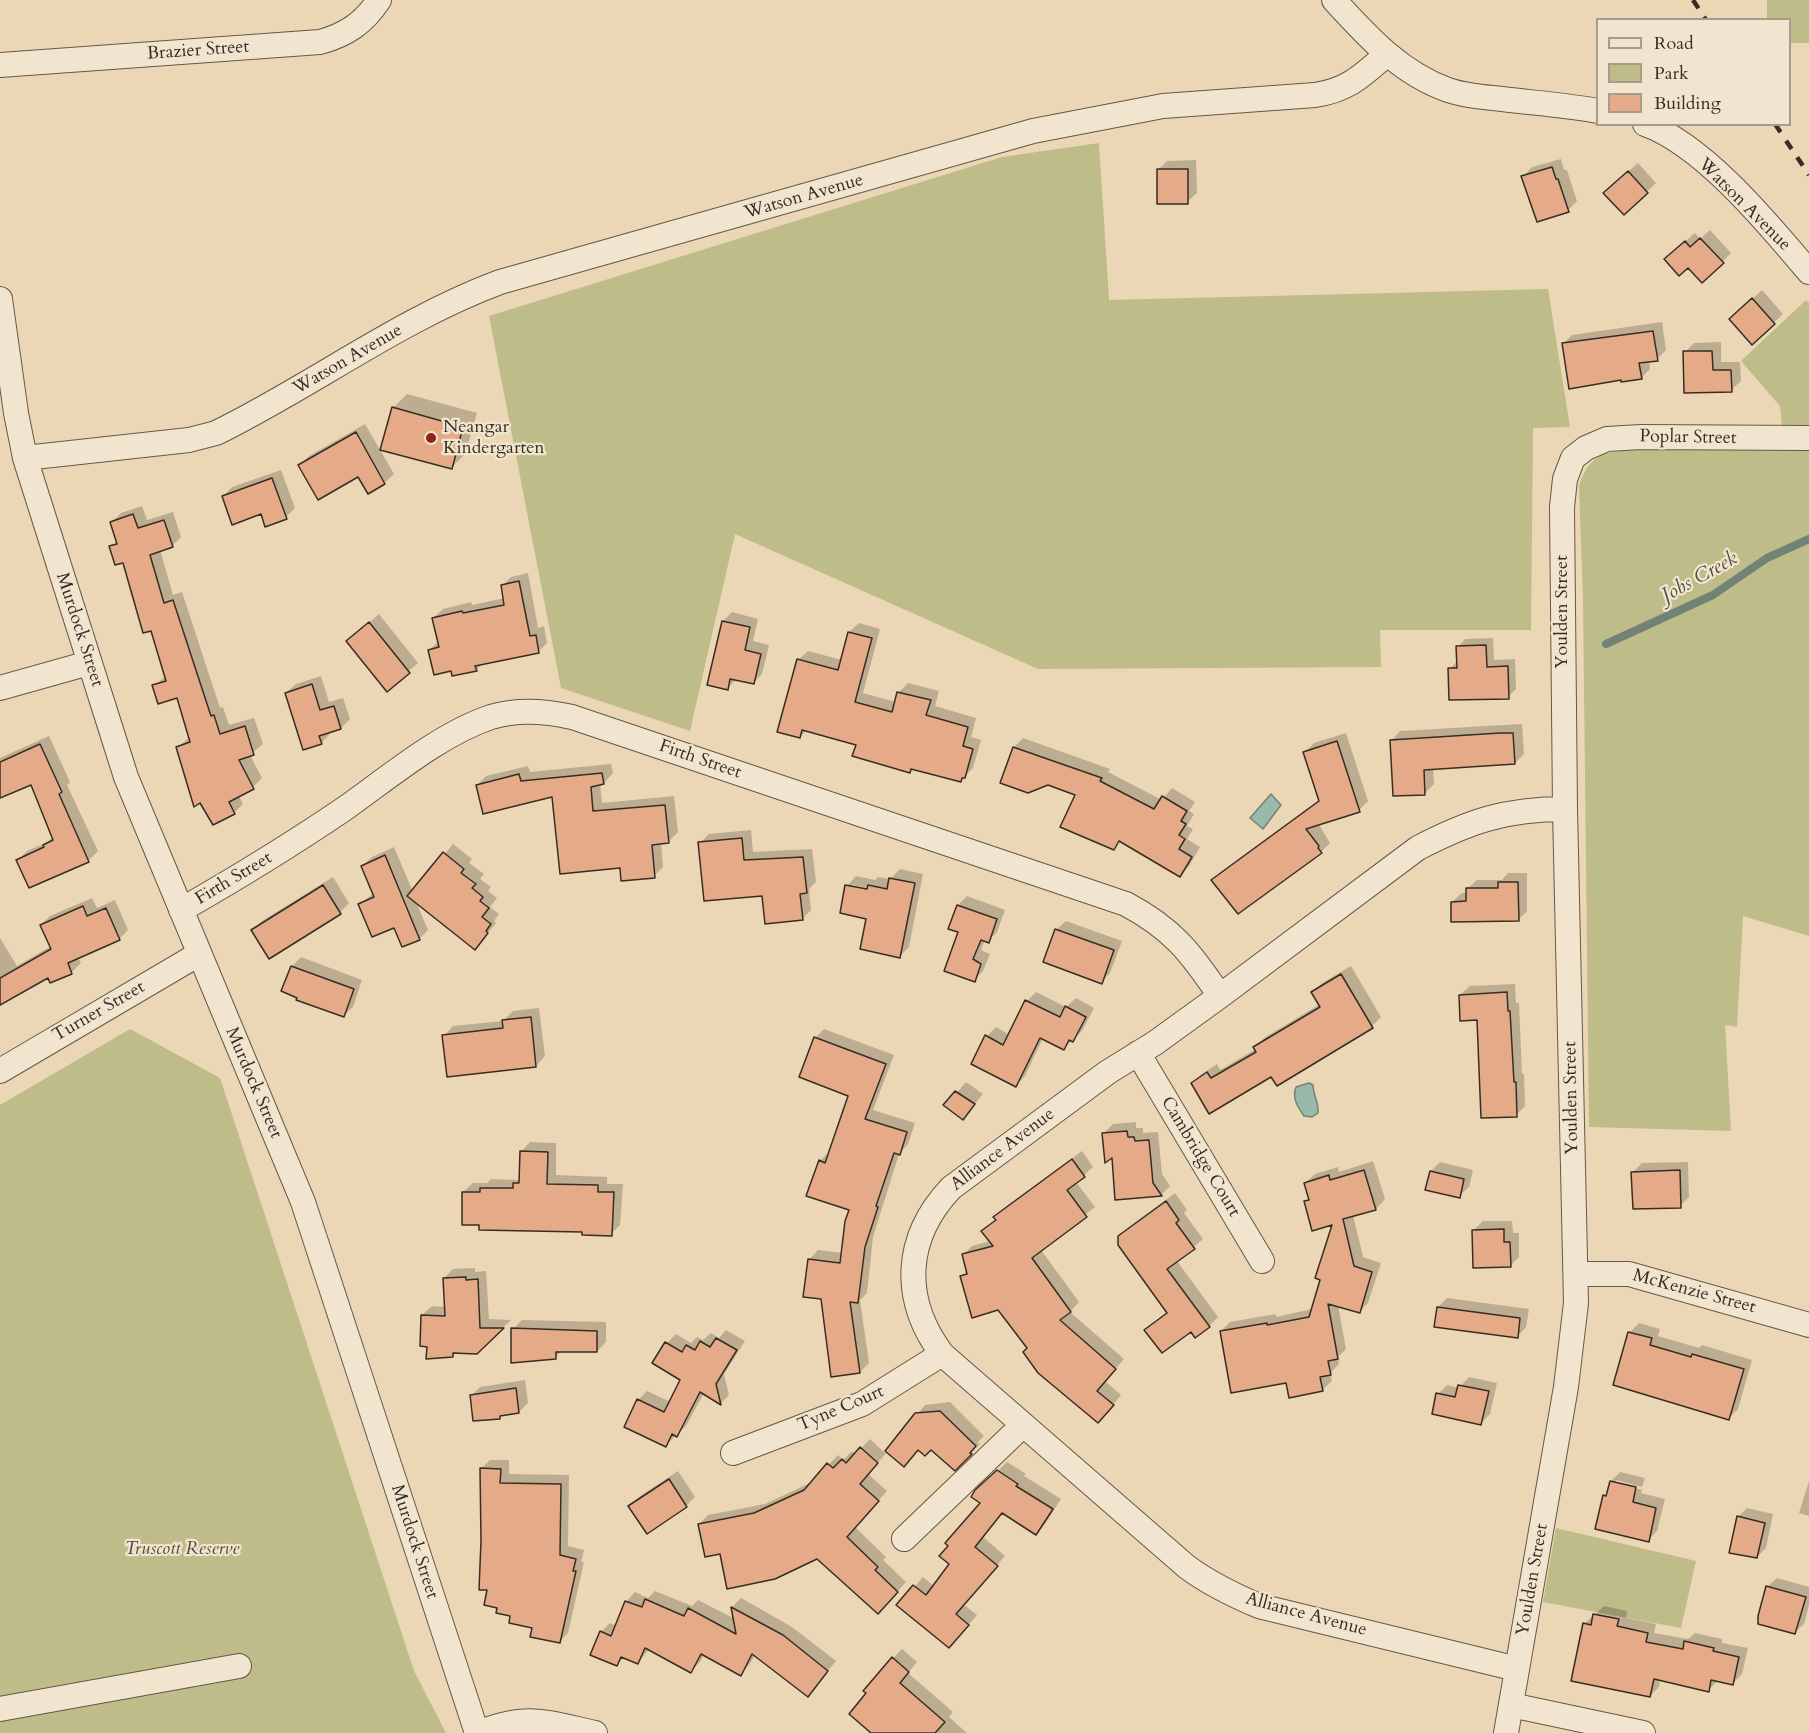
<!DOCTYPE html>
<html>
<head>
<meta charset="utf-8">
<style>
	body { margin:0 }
	#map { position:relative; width:1809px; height:1733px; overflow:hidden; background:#ebd7b5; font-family:Cardo,serif }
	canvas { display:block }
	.legend { position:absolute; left:1596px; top:18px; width:195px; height:108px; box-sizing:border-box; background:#f2e5cf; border:2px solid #a79b8a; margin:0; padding:8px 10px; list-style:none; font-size:18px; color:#372d23 }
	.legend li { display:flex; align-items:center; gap:12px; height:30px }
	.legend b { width:30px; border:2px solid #a79b8a }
</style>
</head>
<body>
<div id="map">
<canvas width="1809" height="1733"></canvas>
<ul class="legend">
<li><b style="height:8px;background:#f2e5cf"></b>Road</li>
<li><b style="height:16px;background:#bebc88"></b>Park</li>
<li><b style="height:16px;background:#e5ab89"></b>Building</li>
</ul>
</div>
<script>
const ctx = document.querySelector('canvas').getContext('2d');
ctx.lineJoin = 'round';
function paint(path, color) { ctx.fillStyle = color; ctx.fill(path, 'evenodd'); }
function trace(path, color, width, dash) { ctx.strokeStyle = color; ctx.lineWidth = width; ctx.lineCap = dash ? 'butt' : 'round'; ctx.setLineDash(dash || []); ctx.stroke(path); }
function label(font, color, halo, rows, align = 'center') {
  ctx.font = font + ' Cardo,serif'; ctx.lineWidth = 4.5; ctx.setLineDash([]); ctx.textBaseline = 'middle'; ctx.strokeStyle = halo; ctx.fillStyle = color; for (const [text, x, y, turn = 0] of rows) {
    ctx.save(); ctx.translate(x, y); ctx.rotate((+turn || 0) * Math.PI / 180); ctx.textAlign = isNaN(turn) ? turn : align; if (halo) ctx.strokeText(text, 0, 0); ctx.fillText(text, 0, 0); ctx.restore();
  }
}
const green = new Path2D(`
	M1767,0H1809V43H1790V20L1767,19Z
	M1099,143L1109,300L1548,289L1570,427L1533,428L1531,630H1380L1381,667L1038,669L735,534L690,731L561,688L489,316L1002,157Z
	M1806,300L1809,303V425H1782L1780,406L1741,361Z
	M1632,448L1809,449V936L1743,916L1737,1027L1725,1025L1731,1131L1589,1127L1583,599L1579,486C1589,455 1602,454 1632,448Z
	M130,1029L220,1078L414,1671L446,1733H0V1105Z
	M1556,1528L1696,1561L1681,1628L1543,1602Z`);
const water = new Path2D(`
	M1271,794L1281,805L1263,829L1250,818Z
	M1309,1083L1313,1085C1313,1095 1319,1102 1318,1113L1312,1117L1304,1116C1297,1106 1292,1098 1296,1087Z`);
const shadow = new Path2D(`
	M1561,159L1564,170H1567L1577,201L1568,210L1523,177L1532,167Z
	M1196,160L1197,193L1187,202L1158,170L1167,161Z
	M1638,163L1656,183L1624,213L1614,184Z
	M1710,230L1731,253L1722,262L1675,250L1695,233L1700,239Z
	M1762,290L1783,314L1752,343L1740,310Z
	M1662,322L1666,350L1657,359L1649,360L1650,369L1641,378L1563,344L1572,335Z
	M1721,342V362H1740L1741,381L1731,390L1685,352L1694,343Z
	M407,394L477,413L465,454L451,468L393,408Z
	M365,424L394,474L384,483L368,492L358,475L300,465L309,456Z
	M281,470L295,508L286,517L223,497L232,487Z
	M142,506L147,520L173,512L181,537L172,546L160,550L173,595L182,592L220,708L223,707L229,725L254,718L263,744L250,755L262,778L253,787L239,796L243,804L234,813L178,747L190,737L178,696L154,686L166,676L152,629L124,561L111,547L118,540L112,522L121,513Z
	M528,573L538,628L544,626L547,643L538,652L483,663L476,670L452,669L429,650L439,641L433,618L443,609L471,602L472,605L505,598L502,586L511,577Z
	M732,612L758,619L753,641L769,645L762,674L753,683L737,679L727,688L723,621Z
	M379,614L418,663L387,689L348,641Z
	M859,623L880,629L863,693L896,702L899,692L908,683L939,691L935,706L976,718L971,737L981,740L973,768L961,780L913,768L910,771L857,743L807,730L800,737L798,660L808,651L842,660L849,632Z
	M1493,638L1494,660L1515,659L1516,689L1508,697L1450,669L1458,660V647L1465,639Z
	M321,676L329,702L343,698L350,719L341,728L330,731V734L321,743L286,693L296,684Z
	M1522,724L1524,754L1515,763L1433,768L1434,784L1425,793L1391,741L1400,731Z
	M1346,733L1368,801L1359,810L1318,823L1330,843L1321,852L1213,880L1222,871L1320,799L1305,752L1314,743Z
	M49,736L70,782L67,785L98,851L89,860L30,886L18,860L27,851L48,842L53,836L32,783L0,797V758Z
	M1023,738L1110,769L1108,772L1162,800L1172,788L1195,802L1189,811L1194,814L1187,826L1193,829L1187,839L1200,847L1189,866L1180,875L1121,840L1114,848L1077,794L1014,747Z
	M611,764L613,773L604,783H600L602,803L674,796L678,832L668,842H661L663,867L654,876L621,866L553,795L477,785L486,776L528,766L530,772Z
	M751,830L753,852L812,849L816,882L809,889L811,910L802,919L764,894L700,843L709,834Z
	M453,844L472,859L469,863L484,874L480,879L491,887L488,891L497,898L490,907L499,914L494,921L496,923L475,948L416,902L428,930L419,939L360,904L374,893L362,866L372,857L394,847L413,892Z
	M900,869L923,874L909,947L900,956L868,917L847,886L856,876L875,880L878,877L890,879ZM852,885L875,889L874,892L852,888Z
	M1508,873H1527V911L1518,920L1452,902L1462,893H1467V889L1477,880H1502Z
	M333,877L349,903L340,912L269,957L253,930L262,921Z
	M967,896L1005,910L997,932L988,941L985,940L981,950L990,954L983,971L974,980L960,931L958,905Z
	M92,898L97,908L115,900L128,930L119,939L78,957L81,963L72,972L51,981L48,976L0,1004V938L17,966L51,946L41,925L50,916Z
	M1066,921L1122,941L1110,973L1101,982L1056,930Z
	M301,957L362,980L353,1007L343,1016L292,966Z
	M1351,966L1381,1017L1372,1026L1277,1084L1272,1075L1193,1083L1202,1074L1217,1064L1220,1070L1256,1049L1255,1047L1264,1038L1320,1004L1313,992L1322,983Z
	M1515,984L1516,1003H1519L1522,1074H1524L1525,1106L1516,1115L1479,1018L1460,995L1470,986Z
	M1036,992L1066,1007L1076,998L1094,1008L1082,1031L1064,1048L1043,1038L1025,1076L1016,1085L987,1036L996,1027L1010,1035L1027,1001Z
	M539,1008L545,1056L536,1066L444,1036L453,1026L503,1021L513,1011Z
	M824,1029L894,1055L873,1110L915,1123L908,1144L899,1154L873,1237L867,1293L860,1300L869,1363L860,1372L822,1298L809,1260L818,1250L843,1253L851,1209L820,1161L829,1152L850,1095L815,1038Z
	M966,1082L983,1094L963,1118L946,1105Z
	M1136,1122V1128H1143V1133L1158,1132L1162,1174L1170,1186L1161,1195L1116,1198L1113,1155L1104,1133L1113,1124Z
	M530,1142L556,1143V1175L607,1177V1184H623L620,1225L611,1234L481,1224L463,1192L473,1183H487L491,1179L518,1180L520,1178L521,1152Z
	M1082,1151L1093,1167L1076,1182L1095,1207L1041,1250L1079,1302L1070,1312L1124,1359L1105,1381L1121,1395L1107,1412L1028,1348L999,1309L962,1276L968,1271L963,1255L972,1246L990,1241L983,1231L997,1219L995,1217L1004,1208Z
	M1373,1161L1385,1199L1376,1209L1353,1215L1363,1257L1381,1263L1368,1303L1359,1312L1338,1305L1346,1349L1338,1357L1339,1364L1330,1373L1332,1381L1322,1390L1287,1381L1221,1331L1230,1322L1276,1314V1317L1312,1309L1322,1279L1334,1222L1306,1202L1310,1197L1305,1183L1315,1174L1338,1167L1339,1172Z
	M1440,1162L1473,1170L1469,1187L1459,1196L1431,1171Z
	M1688,1162L1689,1197L1680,1206L1633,1172L1642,1163Z
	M1175,1193L1187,1210L1184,1213L1203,1239L1177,1261L1218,1317L1209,1326L1191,1330H1146L1168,1311L1119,1236L1129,1227Z
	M1483,1221H1512L1513,1233H1519V1257L1510,1266L1474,1230Z
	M475,1268V1272L486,1271L489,1319L511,1320L477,1352L457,1351L453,1356L429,1345L422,1315L432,1306L446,1307L444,1278L453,1269Z
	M1447,1298L1529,1309L1526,1327L1517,1337L1438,1307Z
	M522,1320L606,1322V1342L597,1351H562L555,1357L513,1329Z
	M1639,1323L1660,1329L1658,1336L1699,1348L1702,1345L1752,1360L1738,1409L1729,1418L1615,1384L1630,1332Z
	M726,1330L745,1341L724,1374L729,1395L721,1403L704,1393L686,1426L666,1445L638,1400L647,1391L671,1402L682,1379L655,1362L667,1343L676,1334L691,1343L697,1337L703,1340L711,1333L719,1338Z
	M1469,1377L1497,1383L1490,1414L1481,1423L1438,1394L1447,1385L1459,1388Z
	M525,1380L528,1403L519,1412L503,1414L500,1417L471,1396L480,1387Z
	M950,1402L984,1436L977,1443L980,1444L955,1468L932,1448L888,1451L868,1474L887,1491L855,1527L886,1557L883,1560L906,1582L887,1603L817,1557L721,1552L699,1524L708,1515L765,1504L812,1482L838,1455L843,1460L852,1451L855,1455L870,1439L885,1453L925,1405Z
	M490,1460H509V1474L569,1475L568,1546L584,1550L581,1562H584L568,1633L559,1642L499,1607L489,1589L483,1541L481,1469Z
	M1007,1462L1026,1474L1024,1476L1061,1499L1045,1524L1036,1533L1003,1512L983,1537L1005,1556L963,1604L977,1615L958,1637L899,1605L923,1577L934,1586L951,1564L982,1502L977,1491Z
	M678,1471L695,1497L686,1506H630L639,1497Z
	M1620,1472L1645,1478L1642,1487L1616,1480V1483L1642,1490L1641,1493L1665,1499L1657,1531L1648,1540L1605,1496L1609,1492L1611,1481Z
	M1809,1481V1516L1799,1513Z
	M1747,1508L1773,1514L1766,1548L1757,1557L1738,1517Z
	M1777,1578L1809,1587V1605L1804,1624L1794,1633L1767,1587Z
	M655,1591L692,1606L698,1600L735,1619L732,1607L741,1598L792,1627L836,1661L808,1695L755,1655L749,1665L740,1674L704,1654L700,1662L691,1671L649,1649L638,1663L624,1657L617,1664L601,1632L610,1623L617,1626L626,1602L635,1592L648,1598Z
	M1604,1606L1627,1611L1626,1618L1656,1624L1654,1633L1688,1639L1695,1633L1722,1639V1643L1748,1648L1742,1674L1733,1683L1718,1681L1708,1690L1660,1679L1659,1687L1650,1696L1584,1624Z
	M902,1649L917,1662L908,1673L953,1712L949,1717L967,1733H873L893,1658Z`);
const stream = new Path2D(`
	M1606,644L1713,595L1767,558L1809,539`);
const building = new Path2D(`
	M1552,167L1556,179H1558L1569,212L1537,222L1521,176Z
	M1157,169H1188V204H1157Z
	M1628,171L1648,193L1624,215L1603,193Z
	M1700,238L1724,263L1702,283L1688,268L1679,276L1664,259L1685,241L1690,247Z
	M1752,298L1775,324L1752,345L1729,319Z
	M1653,331L1658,361L1639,363L1642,379L1621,382V380L1569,389L1562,343Z
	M1683,351H1712L1713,370H1731L1732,392L1684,393Z
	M392,407L463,427L452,469L380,450Z
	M356,432L385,484L368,494L358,477L318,500L298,465Z
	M272,478L287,519L265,527L261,514L232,525L222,496Z
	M133,514L138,528L164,520L173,547L150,555L164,603L173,600L211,716L214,715L220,734L245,726L254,755L239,760L254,789L229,802L235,814L213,825L200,803L194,807L176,747L190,742L177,698L158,704L152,685L166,681L151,631L143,633L123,563L115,565L109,546L117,544L110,522Z
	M519,581L530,636L536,635L539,653L475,666L477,671L452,676L451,671L434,675L428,650L439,647L432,618L462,611L463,613L504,605L501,585Z
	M722,621L750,627L745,650L761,654L754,684L730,679L728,690L707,685Z
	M369,622L410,673L387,692L346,641Z
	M848,632L872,638L855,702L892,712L897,692L931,700L926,715L968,727L963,746L973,749L965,778H962L961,782L911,769L910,773L852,756L856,745L802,730L800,738L777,732L797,659L838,670Z
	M1486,645L1487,667L1508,666L1509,699L1449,700L1448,668H1457L1456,646Z
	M312,684L320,710L334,706L341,729L319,736L322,744L303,750L285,693Z
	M1500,733H1513L1515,764L1424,770L1425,795L1393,796L1390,740Z
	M1337,741L1360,812L1306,829L1319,846L1318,848L1322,853L1238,914L1211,880L1319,801L1303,752Z
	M40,744L62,792L59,794L89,862L29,888L16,860L44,847L43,845L53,840L31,785L0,798V762Z
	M1013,747L1102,778L1100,781L1154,809L1162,796L1187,811L1181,821L1186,824L1179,835L1185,839L1179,849L1192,857L1180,877L1119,841L1114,850L1060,827L1075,795L1048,785L1028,793L1000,783Z
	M602,773L604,784L591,787L593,811L665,805L669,843L652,845L655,878L621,881L620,868L560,874L552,797L483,814L476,785L519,774L521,781Z
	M742,838L744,860L803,857L807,893L800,894L803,920L765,924L762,896L704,901L698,842Z
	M443,852L464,869L461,873L476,884L472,888L483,897L480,901L489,908L482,917L491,924L486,931L488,933L475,950L407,896Z
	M385,855L420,940L402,947L394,928L372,937L358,904L374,897L361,866Z
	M889,878L915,883L900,958L860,949L866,919L840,913L845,885L867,889L868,885L887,889Z
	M1498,882H1518L1519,921L1451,922V902L1466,901V888H1498Z
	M323,885L341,914L269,959L251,930Z
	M957,905L997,919L989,943L981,940L973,959L981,964L975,982L944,971L958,932L948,929Z
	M83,906L87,916L106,908L120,940L68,963L72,974L50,983L48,978L0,1005V978L51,949L40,925Z
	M1055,929L1114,950L1102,984L1043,962Z
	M291,966L354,989L344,1017L296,1000L297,998L281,991Z
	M1341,974L1373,1028L1277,1086L1271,1077L1209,1114L1191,1083L1207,1072L1211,1078L1256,1052L1253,1047L1320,1007L1311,992Z
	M1507,992L1508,1011H1510L1514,1082H1516L1517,1117L1481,1118L1477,1020L1460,1021L1459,995Z
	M1025,1000L1060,1017L1065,1006L1086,1017L1073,1042L1069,1040L1064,1050L1040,1038L1016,1087L971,1064L985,1035L1003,1045Z
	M531,1017L536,1067L447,1077L442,1035L503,1028L502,1020Z
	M814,1037L886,1064L865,1119L907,1132L900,1155L894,1153L876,1206L878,1207L865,1247L858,1303L850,1302L860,1373L831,1377L821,1299L803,1297L808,1259L840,1263L845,1221L849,1210L806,1196L819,1160L825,1163L848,1096L799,1077Z
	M955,1091L975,1104L963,1120L943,1105Z
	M1127,1131L1128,1137H1134L1135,1141L1149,1140L1153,1183L1162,1196L1115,1200L1112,1158L1105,1163L1102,1133Z
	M520,1151L548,1152L547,1184L598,1185V1192H614L612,1236L582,1235V1232L479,1230V1225H462V1192H480V1188H513V1183H519Z
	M1072,1159L1085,1177L1067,1190L1087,1217L1032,1258L1071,1312L1060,1320L1116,1369L1097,1391L1114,1405L1098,1423L1038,1373L1023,1352L1027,1348L998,1310L972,1318L960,1276L967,1274L962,1254L993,1246L981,1231L996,1220L993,1217Z
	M1364,1170L1376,1210L1343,1219L1354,1266L1372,1272L1360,1313L1328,1304L1338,1359L1328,1361L1331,1375L1320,1377L1323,1391L1289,1398L1286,1383L1231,1393L1220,1331L1267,1323V1325L1309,1317L1320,1280L1315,1278L1332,1225L1312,1231L1304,1201L1309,1200L1304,1183L1329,1175L1330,1180Z
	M1680,1170L1681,1208L1633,1209L1631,1172Z
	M1430,1171L1464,1179L1460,1198L1425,1190Z
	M1166,1201L1179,1220L1176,1223L1195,1249L1167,1269L1210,1327L1195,1338L1191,1332L1162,1353L1144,1330L1167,1313L1118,1245V1236Z
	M1504,1229V1242H1510L1511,1267L1473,1268L1472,1230Z
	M466,1277V1280L478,1279L480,1328H504L477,1354L453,1353V1357L426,1359L427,1347L420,1346L421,1315L445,1316L443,1278Z
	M1437,1307L1520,1318L1518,1338L1434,1327Z
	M511,1328L597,1331V1352H556V1359L511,1363Z
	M1628,1332L1652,1338L1650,1345L1691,1357L1692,1354L1744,1369L1729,1420L1613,1385Z
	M716,1338L737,1350L716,1384L721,1405L700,1392L677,1437L672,1434L666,1447L624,1427L637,1399L664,1412L680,1380L652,1363L665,1342L682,1352L686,1345L695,1350L700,1341L710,1347Z
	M1458,1385L1489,1391L1481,1425L1432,1414L1436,1393L1455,1397Z
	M516,1388L519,1413L500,1416V1419L473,1421L470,1395Z
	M940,1411L976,1446L970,1453L972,1454L955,1471L931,1450L925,1456L918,1450L904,1467L885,1451L915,1413Z
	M860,1447L878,1463L860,1484L879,1501L847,1537L878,1567L875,1570L898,1592L878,1614L817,1559L775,1579L727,1589L720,1554L705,1557L698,1524L754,1513L804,1490L827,1463L833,1468L842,1459L846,1463Z
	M480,1468L501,1469L500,1483L561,1484L560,1555L576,1559L573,1571H576L560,1643L530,1637L532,1628L509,1623L510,1616L496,1613L497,1608L484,1605L487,1590H479L481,1541Z
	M997,1470L1018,1484L1016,1486L1053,1509L1036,1535L1002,1513L975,1547L998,1566L956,1614L969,1625L949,1648L896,1605L913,1585L926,1595L949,1564L939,1556L948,1546L945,1543L980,1503L971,1497L975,1490Z
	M669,1479L687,1507L647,1534L628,1506Z
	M1610,1481L1636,1487L1633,1502L1656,1508L1649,1542L1595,1529L1603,1495L1606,1496Z
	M1737,1516L1765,1523L1757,1558L1729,1553Z
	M1766,1586L1806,1597L1795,1634L1758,1624V1616Z
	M645,1599L684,1616L688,1608L736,1634L731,1607L783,1635L828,1671L808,1697L752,1654L741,1676L701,1654L691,1673L645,1648L638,1664L621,1657L617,1666L590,1655L600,1631L611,1636L625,1601L642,1607Z
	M1593,1614L1619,1619L1617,1626L1648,1633L1646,1642L1683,1649L1684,1641L1714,1648L1713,1651L1739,1657L1733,1685L1711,1680L1709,1692L1654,1679L1650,1697L1571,1681L1583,1623L1591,1625Z
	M892,1657L909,1672L900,1683L945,1722L935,1733H871L849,1714L866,1693L863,1691Z`);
const minor = new Path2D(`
	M1334,0C1367,36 1400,73 1448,90C1465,96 1484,97 1502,99C1534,103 1566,105 1598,111
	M0,65L320,42C346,35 364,23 379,0
	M1645,124C1704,145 1769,225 1809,272
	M0,299L16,413L25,458L126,777L303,1202L477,1733
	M25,458L189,440L216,433C312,386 400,319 500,282L1033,131L1163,106L1315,95C1348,90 1362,76 1387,54
	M0,688L89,663
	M181,910C237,878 291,845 344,809C388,778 440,734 491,717C517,709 546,711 572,717L1126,904C1173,929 1191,953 1220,996
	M1138,1053L1262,1261
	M0,1071L199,954
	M1576,1274H1629L1809,1325
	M733,1453L862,1404L942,1354
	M904,1539L1023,1425
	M1517,1669L1259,1606C1233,1595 1210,1584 1187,1567L942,1354C901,1299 904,1238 951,1188L1108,1072L1155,1043L1220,996L1418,848C1470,821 1506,809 1565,809
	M1511,1705L1643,1733
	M0,1709L239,1666
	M478,1733C527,1713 546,1722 595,1733
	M1506,1733L1566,1387L1576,1303L1565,809L1562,507L1565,479L1573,458L1586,448L1607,439L1641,437L1809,438`);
const rail = new Path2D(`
	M1693,0L1706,20
	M1775,124L1809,175`);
const markers = [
	[431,438,6,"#8f2418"]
];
const streetNames = [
	["Brazier Street",198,51,-4],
	["Watson Avenue",804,197,-16],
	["Watson Avenue",1744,205,45],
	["Watson Avenue",348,360,-30],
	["Poplar Street",1688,438,1],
	["Youlden Street",1563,612,-90],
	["Murdock Street",79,630,72],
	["Firth Street",700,760,19],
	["Firth Street",234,879,-31],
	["Turner Street",99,1012,-30],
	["Murdock Street",253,1083,67],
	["Youlden Street",1572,1098,-91],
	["Alliance Avenue",1003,1150,-37],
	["Cambridge Court",1200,1157,59],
	["McKenzie Street",1694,1292,15],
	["Tyne Court",841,1409,-23],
	["Murdock Street",414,1542,72],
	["Youlden Street",1533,1580,-80],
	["Alliance Avenue",1306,1615,15]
];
const poiNames = [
	["Neangar",443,428],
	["Kindergarten",443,449]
];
const parkNames = [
	["Truscott Reserve",182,1550]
];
const waterNames = [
	["Jobs Creek",1700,578,-29]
];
paint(green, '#bebc88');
paint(water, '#99baaa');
trace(water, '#728274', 1.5);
paint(shadow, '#0003');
trace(stream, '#728274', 8);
paint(building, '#e5ab89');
trace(building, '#372d23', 1.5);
trace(minor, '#645848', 26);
trace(minor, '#f2e5cf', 24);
trace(rail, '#372d23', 4.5, [10, 10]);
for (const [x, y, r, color] of markers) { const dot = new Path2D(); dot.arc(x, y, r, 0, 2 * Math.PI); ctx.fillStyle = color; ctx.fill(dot); trace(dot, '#f2e5cf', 2); }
label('18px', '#372d23', '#f2e5cf', streetNames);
label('18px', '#372d23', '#f2e5cf', poiNames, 'left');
label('italic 18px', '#524a37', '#f2e5cf', parkNames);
label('italic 20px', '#505045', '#f2e5cf', waterNames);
</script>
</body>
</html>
